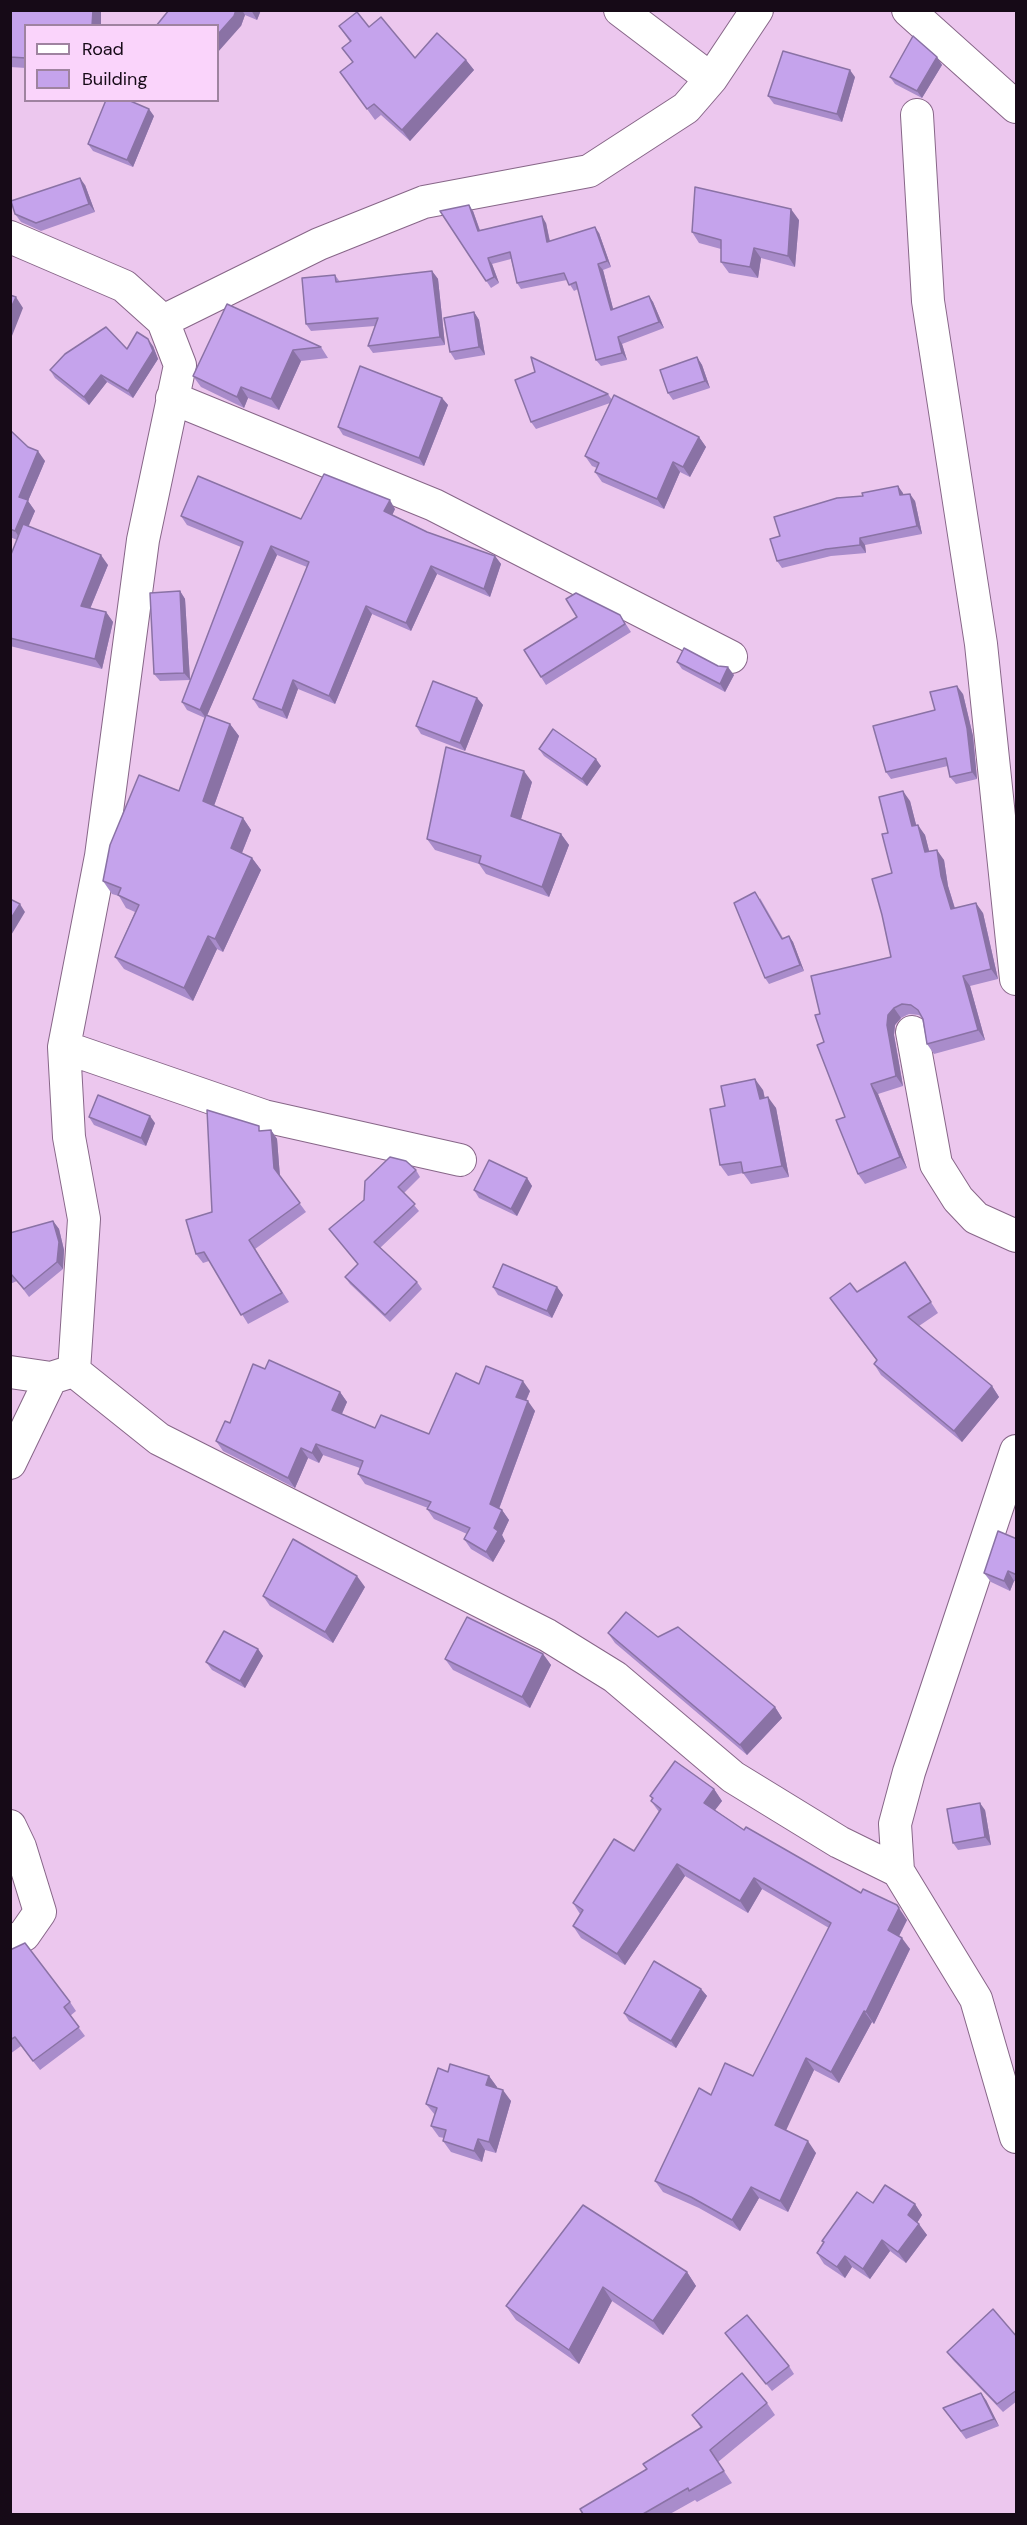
<!DOCTYPE html>
<html>
<head>
<meta charset="utf-8">
<style>
	body { margin:0 }
	#map { position:relative; width:1027px; height:2525px; overflow:hidden; background:#ecc7ee; font-family:"DM Sans",sans-serif }
	canvas { display:block }
	.frame { position:absolute; inset:0; border:12px solid #160a17; pointer-events:none }
	.legend { position:absolute; left:24px; top:24px; width:195px; height:78px; box-sizing:border-box; background:#fad4fb; border:2px solid #9f83a0; margin:0; padding:8px 10px; list-style:none; font-size:18px; color:#160a17 }
	.legend li { display:flex; align-items:center; gap:12px; height:30px }
	.legend b { width:30px; border:2px solid #9f83a0 }
</style>
</head>
<body>
<div id="map">
<canvas width="1027" height="2525"></canvas>
<div class="frame"></div>
<ul class="legend">
<li><b style="height:8px;background:#fff"></b>Road</li>
<li><b style="height:16px;background:#c5a3ec"></b>Building</li>
</ul>
</div>
<script>
const ctx = document.querySelector('canvas').getContext('2d');
ctx.lineJoin = 'round';
function trace(path, color, width, dash) { ctx.strokeStyle = color; ctx.lineWidth = width; ctx.lineCap = dash ? 'butt' : 'round'; ctx.setLineDash(dash || []); ctx.stroke(path); }
function paint(path, color) { ctx.fillStyle = color; ctx.fill(path, 'evenodd'); }
const minor = new Path2D(`
	M620,10L711,79
	M757,10L711,79L686,108L589,171L424,202L319,244L163,321L180,365L143,540L101,856L64,1047L69,1137L84,1219L74,1371L159,1439L547,1635L615,1677L733,1777L839,1842L898,1871
	M908,10L1016,107
	M917,115L928,301L981,644L1016,979
	M10,237L124,286L163,321
	M172,398L434,505L731,657
	M912,1032L936,1164L958,1199L976,1218L1016,1236
	M64,1047L264,1116L460,1160
	M10,1372L51,1378L70,1372
	M1016,1451L909,1772L895,1824L898,1871L976,1999L1016,2137
	M10,1463L51,1378
	M10,1826L20,1847L40,1912L24,1935L10,1943`);
const wall = new Path2D(`
	M10,10H101V26H26V68L10,67Z
	M169,10H261L257,20L245,15L241,26Z
	M339,26L369,27L415,58L466,60L474,70L410,141L381,115L375,120L340,72L353,63L342,48L350,42Z
	M937,57L942,65L922,98L895,84L890,77Z
	M855,77L842,122L774,104L768,96Z
	M154,116L133,167L93,151L88,144Z
	M85,185L95,212L41,231L21,222L15,214Z
	M440,211H473L480,230L546,223L550,241L599,233L611,267L603,270L613,309L649,296L653,302L664,328L622,344L627,360L601,366L596,360L578,289L574,291L567,280L521,289L517,283L511,259L492,264L499,283L491,288Z
	M799,220L795,267L761,258L758,278L729,273L721,262V249L699,243L692,232Z
	M432,271L438,279L445,345L373,353L368,346L375,326L311,331L306,324L335,275L340,282Z
	M227,304L321,347L328,358L301,361L279,410L248,398L244,408L201,387L193,376Z
	M474,312L479,320L485,355L455,360L450,352Z
	M153,346L158,359L133,398L107,382L89,405L55,378L50,370L127,349Z
	M697,357L702,365L710,388L673,400L668,393Z
	M608,394L612,400L699,437L706,447L690,477L680,472L664,509L602,482L595,472L597,468L592,466L585,456L610,403L536,429L531,422Z
	M442,398L448,405L424,466L343,435L338,427Z
	M10,430L28,447L45,461L28,501L35,511L28,526L108,565L90,609L106,612L113,622L102,669L10,646V557L17,540L10,537Z
	M898,486L903,495L915,501L922,534L865,545L866,553L831,556L782,568L777,561L780,536L863,496Z
	M395,509L392,515L427,532L495,556L501,564L490,597L437,574L411,631L372,614L335,704L298,689L287,719L259,708L253,699L307,567L277,555L207,715L230,724L239,736L214,806L243,818L251,830L242,853L252,858L261,870L223,952L217,949L193,1001L124,969L115,957L135,912L126,908L119,896L112,894L103,881L179,791L205,718L187,710L182,702L241,547L187,525L181,516L301,519Z
	M180,591L185,599L190,680L160,681L154,674Z
	M620,615L631,632L546,685L524,650Z
	M677,662L734,675L725,692L682,669Z
	M963,694L973,736L977,779L956,784L950,777L948,766L891,779L886,772L935,710Z
	M477,698L483,705L465,751L421,734L416,726Z
	M539,749L601,766L587,786L544,756Z
	M532,782L521,819L561,834L569,845L549,897L486,874L479,864L435,850L427,839Z
	M910,801L916,825L925,835L929,851L944,860L948,886L955,908L983,913L998,979L970,986L985,1040L934,1054L927,1044L922,1018L919,1015L909,1014L901,1018L895,1025L894,1035L903,1086L878,1094L907,1168L865,1184L858,1174L845,1117L824,1042L820,1014L891,957L892,873L888,833Z
	M760,898L783,938L789,936L793,942L804,971L769,984L765,978Z
	M763,1090L765,1098L776,1108L789,1177L751,1184L743,1173L728,1176L720,1165L725,1106Z
	M89,1117L155,1123L146,1146L94,1125Z
	M271,1130L277,1139L280,1177L306,1212L255,1249L289,1302L248,1324L209,1261L203,1263L196,1254L212,1212L262,1131Z
	M416,1170L420,1177L404,1193L419,1211L380,1248L417,1282L422,1289L390,1322L350,1284L345,1277L358,1264L329,1229Z
	M527,1178L532,1186L517,1216L479,1198L474,1190Z
	M53,1221L59,1229L64,1250L63,1269L29,1297L17,1281L10,1284V1233Z
	M905,1262L938,1313L919,1326L992,1386L999,1397L962,1442L881,1375L874,1364L877,1361L830,1298L857,1292Z
	M493,1287H557L563,1295L552,1318L498,1295Z
	M265,1369L340,1392L347,1402L342,1414L375,1428L429,1434L479,1384L530,1391L526,1401L535,1411L499,1509L502,1510L509,1520L502,1535L505,1541L493,1562L471,1549L464,1539L467,1534L434,1519L427,1509L428,1508L365,1484L358,1474L360,1468L323,1455L319,1463L308,1458L295,1488L223,1451L216,1441L230,1423Z
	M1017,1539V1582L1014,1581L1010,1591L991,1582L984,1573Z
	M365,1587L333,1643L270,1606L263,1596Z
	M608,1633L658,1637L775,1707L782,1718L747,1755L615,1643Z
	M258,1649L263,1656L245,1688L212,1670L206,1662Z
	M543,1654L551,1665L530,1708L453,1670L445,1659Z
	M714,1789L722,1801L715,1810L744,1830L907,1920L899,1936L910,1949L874,2024L872,2022L839,2083L814,2070L785,2130L816,2153L788,2212L759,2198L740,2231L699,2208L663,2192L655,2181L711,2095L753,2076L829,1928L762,1889L748,1913L685,1876L625,1965L581,1938L573,1926L580,1914L573,1903L634,1851L659,1812L651,1801L652,1799L650,1796Z
	M985,1810L991,1845L958,1850L953,1843Z
	M10,1950L70,2002L76,2011L70,2016L85,2036L40,2070L21,2046L10,2054Z
	M701,1989L707,1996L676,2048L629,2021L624,2013Z
	M448,2072L489,2076L497,2087V2088L511,2101L496,2153L485,2150L482,2162L451,2152L443,2141L444,2138L439,2137L431,2126L435,2115L426,2104Z
	M873,2203L915,2204L922,2215L917,2223L927,2235L906,2263L890,2251L870,2279L852,2267L845,2278L824,2264L817,2253L824,2243L822,2241Z
	M687,2272L696,2286L663,2335L612,2301L579,2364L516,2320L506,2306Z
	M725,2333L789,2366L794,2374L772,2391Z
	M1017,2337V2401L1003,2412L953,2360L947,2352Z
	M986,2400L999,2426L966,2439L943,2408Z
	M767,2403L775,2415L718,2462L732,2483L697,2502L695,2500L670,2514H583L647,2469L701,2428L692,2415Z`);
const shadedWall = new Path2D(`
	M93,10H101V26H92Z
	M236,10H242L245,15L241,26L218,52V34Z
	M251,10H261L257,20Z
	M937,57L942,65L922,98L917,91Z
	M466,60L474,70L410,141L402,130Z
	M850,70L855,77L842,122L837,114Z
	M149,109L154,116L133,167L127,160Z
	M80,178L85,185L95,212L89,204Z
	M469,205L473,211L482,237L478,231Z
	M791,209L799,220L795,267L788,256Z
	M542,216L546,223L551,248L547,242Z
	M595,227L599,233L611,267L607,261Z
	M754,248L761,258L758,278L750,267Z
	M488,258L492,264L499,283L494,277Z
	M598,264L603,270L615,316L611,310Z
	M432,271L438,279L445,345L440,337Z
	M649,296L653,302L664,328L659,322Z
	M16,297L23,308L10,341V310Z
	M474,312L479,320L485,355L479,347Z
	M618,337L622,344L627,360L622,353Z
	M148,339L153,346L158,359L133,398L128,391Z
	M293,350L301,361L279,410L271,399Z
	M697,357L702,365L710,388L705,381Z
	M101,375L107,382L89,405L84,397Z
	M241,387L248,398L244,408L237,397Z
	M442,398L448,405L424,466L419,458Z
	M699,437L706,447L690,477L683,467Z
	M38,451L45,461L28,501L35,511L22,542L15,531L19,497Z
	M673,462L680,472L664,509L657,499Z
	M898,486L903,493L905,503L900,495Z
	M910,494L915,501L922,534L917,526Z
	M390,500L395,509L390,520L384,511Z
	M860,538L865,545L866,553L860,545Z
	M271,546L277,555L206,718L200,710Z
	M101,555L108,565L87,616L81,606Z
	M495,556L501,564L490,597L484,589Z
	M431,566L437,574L411,631L406,623Z
	M180,591L185,599L190,680L184,673Z
	M366,606L372,614L335,704L329,696Z
	M106,612L113,622L102,669L95,659Z
	M728,667L734,675L725,692L720,684Z
	M293,680L298,689L287,719L282,710Z
	M957,686L963,694L973,736L977,779L972,772Z
	M477,698L483,705L465,751L460,743Z
	M230,724L239,736L211,814L203,801Z
	M596,759L601,766L587,786L582,779Z
	M524,771L532,782L519,826L511,816Z
	M903,791L910,801L919,836L912,826Z
	M243,818L251,830L239,860L231,848Z
	M918,825L925,835L932,862L925,852Z
	M561,834L569,845L549,897L542,887Z
	M937,850L944,860L948,886L958,919L951,909L941,876Z
	M252,858L261,870L223,952L215,939Z
	M976,903L983,913L998,979L991,969Z
	M20,904L25,912L10,937V920Z
	M208,936L217,949L193,1001L184,988Z
	M789,936L793,942L804,971L800,965Z
	M963,976L970,986L985,1040L978,1030Z
	M894,1008L901,1018L895,1025L894,1035L903,1086L896,1076L887,1025L888,1015Z
	M755,1079L763,1090L767,1110L760,1099Z
	M871,1084L878,1094L907,1168L900,1157Z
	M768,1097L776,1108L789,1177L782,1166Z
	M150,1116L155,1123L146,1146L141,1138Z
	M271,1130L277,1139L280,1177L274,1168Z
	M527,1178L532,1186L517,1216L511,1209Z
	M53,1221L59,1229L64,1250L63,1269L57,1262Z
	M557,1287L563,1295L552,1318L547,1311Z
	M523,1381L530,1391L523,1407L516,1397Z
	M992,1386L999,1397L962,1442L954,1431Z
	M340,1392L347,1402L339,1420L332,1410Z
	M528,1401L535,1411L497,1514L490,1504Z
	M316,1444L323,1455L319,1463L312,1453Z
	M301,1448L308,1458L295,1488L288,1478Z
	M502,1510L509,1520L502,1535L505,1541L493,1562L486,1552L494,1528Z
	M1008,1571L1014,1581L1010,1591L1004,1581Z
	M357,1576L365,1587L333,1643L325,1632Z
	M258,1649L263,1656L245,1688L240,1681Z
	M543,1654L551,1665L530,1708L522,1697Z
	M775,1707L782,1718L747,1755L740,1745Z
	M714,1789L722,1801L712,1814L704,1803Z
	M980,1803L985,1810L991,1845L985,1837Z
	M677,1864L685,1876L625,1965L617,1954Z
	M754,1878L762,1889L748,1913L740,1901Z
	M897,1905L907,1920L896,1942L888,1930Z
	M902,1938L910,1949L874,2024L866,2012Z
	M701,1989L707,1996L676,2048L671,2041Z
	M864,2011L872,2022L839,2083L831,2072Z
	M806,2058L814,2070L783,2137L775,2125Z
	M489,2076L497,2087L494,2096L486,2085Z
	M503,2090L511,2101L496,2153L489,2142Z
	M478,2139L485,2150L482,2162L474,2151Z
	M808,2141L816,2153L788,2212L780,2201Z
	M751,2187L759,2198L740,2231L732,2220Z
	M915,2204L922,2215L915,2226L908,2215Z
	M919,2224L927,2235L906,2263L898,2252Z
	M882,2240L890,2251L870,2279L863,2269Z
	M845,2256L852,2267L845,2278L837,2267Z
	M687,2272L696,2286L663,2335L653,2321Z
	M603,2287L612,2301L579,2364L569,2350Z
	M981,2393L986,2400L999,2426L994,2419Z`);
const building = new Path2D(`
	M10,10H93L92,26H26V58L10,57Z
	M169,10H236L234,16L218,34V26H156Z
	M357,12L369,27L381,17L415,58L437,33L466,60L402,130L374,104L367,109L340,72L353,62L342,48L351,41L339,26Z
	M913,36L937,57L917,91L890,77Z
	M783,51L850,70L837,114L768,96Z
	M106,100H128L149,109L127,160L88,144Z
	M80,178L89,204L36,223L15,214L11,201Z
	M695,187L791,209L788,256L754,248L750,267L721,262V240L692,232Z
	M469,205L478,231L542,216L547,242L595,227L607,261L598,264L611,310L649,296L659,322L618,337L622,353L596,360L576,282L569,285L564,273L517,283L510,252L488,258L494,277L486,281L440,211Z
	M432,271L440,337L368,346L378,318L306,324L302,278L335,275L336,282Z
	M10,295L16,297L10,310Z
	M227,304L321,347L293,350L271,399L241,387L237,397L193,376Z
	M474,312L479,347L450,352L444,318Z
	M106,327L127,349L137,332L148,339L153,351L128,391L101,375L84,397L50,370L65,354Z
	M531,357L608,394L531,422L515,380L535,372Z
	M697,357L705,381L668,393L660,370Z
	M360,366L442,398L419,458L338,427Z
	M614,395L699,437L683,467L673,462L657,499L595,472L599,463L585,456Z
	M10,430L28,447L38,451L19,497L28,500L15,531L10,529Z
	M324,474L390,500L384,511L427,532L495,556L484,589L431,566L406,623L366,606L329,696L293,680L282,710L253,699L309,562L271,546L200,710L182,702L243,542L181,516L198,476L301,519Z
	M898,486L900,495L910,494L917,526L860,538V545L826,549L777,561L770,539L780,536L774,517L837,498L863,496L862,493Z
	M23,524L101,555L81,606L106,612L95,659L10,638V557Z
	M180,591L184,673L154,674L150,593Z
	M576,593L620,615L625,624L541,677L524,650L577,617L566,599Z
	M684,648L718,666L728,667L720,684L677,662Z
	M433,681L477,698L460,743L416,726Z
	M957,686L967,728L972,772L950,777L946,758L886,772L873,726L935,710L930,692Z
	M206,715L230,724L203,801L243,818L231,848L252,858L215,939L208,936L184,988L115,957L139,905L118,895L121,888L103,881L110,845L139,775L179,791Z
	M553,729L596,759L582,779L539,749Z
	M446,747L524,771L511,816L561,834L542,887L479,863L481,856L427,839Z
	M903,791L912,826L918,825L925,852L937,850L941,876L951,909L976,903L991,969L963,976L978,1030L927,1044L923,1019L918,1010L911,1005L902,1004L894,1008L888,1015L887,1025L896,1076L871,1084L900,1157L858,1174L836,1120L845,1117L817,1045L824,1042L815,1015L820,1014L811,976L891,957L882,915L872,879L892,873L882,834L888,833L879,797Z
	M755,892L782,939L789,936L800,965L765,978L734,903Z
	M10,899L20,904L10,920Z
	M755,1079L760,1099L768,1097L782,1166L743,1173L741,1162L720,1165L710,1109L725,1106L721,1086Z
	M98,1095L150,1116L141,1138L89,1117Z
	M207,1110L259,1126V1131L271,1130L274,1168L300,1203L249,1240L282,1293L241,1315L204,1252L196,1254L186,1220L212,1212Z
	M390,1157L406,1161L416,1170L398,1187L415,1204L374,1242L417,1282L385,1315L345,1277L358,1264L329,1229L364,1200L365,1181Z
	M489,1160L527,1178L511,1209L474,1190Z
	M53,1221L59,1242L57,1262L24,1289L11,1274H10V1233Z
	M905,1262L931,1302L908,1317L992,1386L954,1431L874,1364L877,1360L830,1298L850,1283L857,1292Z
	M503,1264L557,1287L547,1311L493,1287Z
	M269,1360L340,1392L332,1410L375,1428L381,1415L429,1434L456,1373L479,1384L486,1366L523,1381L516,1397L528,1401L490,1504L502,1510L494,1528L498,1531L486,1552L464,1539L470,1528L427,1509L431,1502L358,1474L363,1461L316,1444L312,1453L301,1448L288,1478L216,1441L225,1421L230,1423L253,1364L265,1369Z
	M998,1531L1017,1539V1575L1008,1571L1004,1581L984,1573Z
	M293,1539L357,1576L325,1632L263,1596Z
	M626,1612L658,1637L678,1627L775,1707L740,1745L608,1633Z
	M467,1617L543,1654L522,1697L445,1659Z
	M224,1631L258,1649L240,1681L206,1662Z
	M675,1761L714,1789L704,1803L744,1830L746,1827L861,1893L863,1889L897,1905L899,1908L888,1930L902,1938L866,2012L864,2011L831,2072L806,2058L775,2125L808,2141L780,2201L751,2187L732,2220L691,2197L655,2181L699,2088L711,2095L725,2063L753,2076L831,1923L754,1878L740,1901L677,1864L617,1954L573,1926L583,1910L573,1903L614,1839L634,1851L661,1809L651,1801L653,1798L650,1796Z
	M980,1803L985,1837L953,1843L947,1809Z
	M25,1943L70,2002L64,2007L79,2027L33,2061L15,2037L10,2040V1950Z
	M654,1961L701,1989L671,2041L624,2013Z
	M450,2064L489,2076L486,2085L503,2090L489,2142L478,2139L474,2151L443,2141L446,2130L431,2126L437,2108L426,2104L438,2068L448,2072Z
	M885,2185L915,2204L908,2215L919,2224L898,2252L882,2240L863,2269L845,2256L837,2267L817,2253L824,2242L822,2241L857,2192L873,2203Z
	M583,2205L687,2272L653,2321L603,2287L569,2350L506,2306Z
	M993,2309L1017,2337V2390L997,2404L947,2352Z
	M747,2315L789,2366L766,2384L725,2333Z
	M742,2373L767,2403L710,2450L724,2471L689,2491L688,2488L643,2514H583L580,2509L647,2469L643,2464L702,2427L692,2415Z
	M981,2393L994,2419L961,2431L943,2408Z`);
trace(minor, '#876688', 34);
trace(minor, '#fff', 32);
paint(wall, '#a98ccb');
paint(shadedWall, '#8a72a5');
paint(building, '#c5a3ec');
trace(building, '#8a72a5', 1.5);
</script>
</body>
</html>
